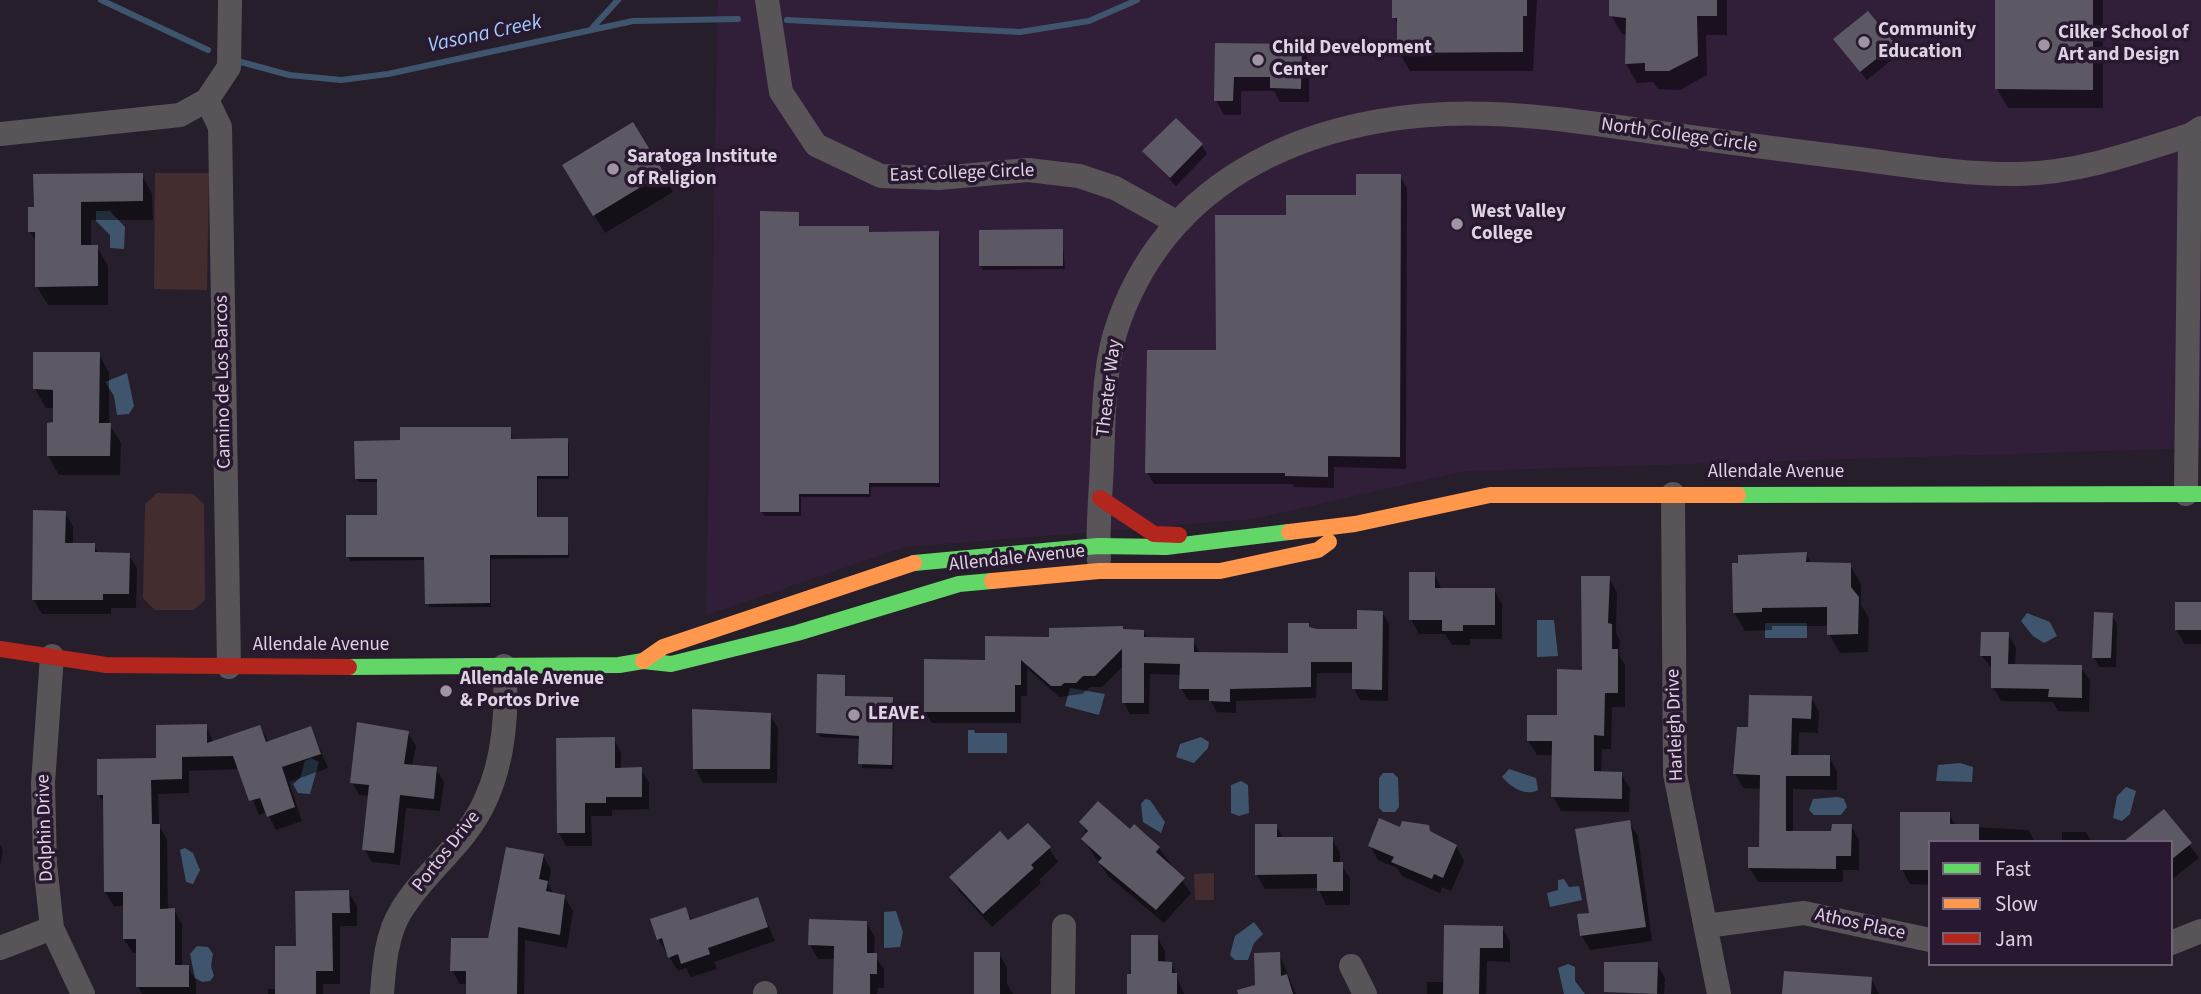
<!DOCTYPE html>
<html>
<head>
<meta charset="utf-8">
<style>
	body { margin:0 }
	#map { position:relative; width:2201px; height:994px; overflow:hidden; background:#271e2b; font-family:"Source Sans 3",sans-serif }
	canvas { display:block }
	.legend { position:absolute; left:1928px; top:840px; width:245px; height:126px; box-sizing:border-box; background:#291930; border:2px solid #716378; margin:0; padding:9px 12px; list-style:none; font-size:21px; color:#ded3e3 }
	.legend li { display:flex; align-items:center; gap:14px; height:35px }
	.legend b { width:35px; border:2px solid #716378 }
</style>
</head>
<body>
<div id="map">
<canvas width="2201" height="994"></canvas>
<ul class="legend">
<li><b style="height:9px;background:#63d668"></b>Fast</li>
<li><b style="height:9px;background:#ff974d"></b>Slow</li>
<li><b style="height:9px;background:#b3261e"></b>Jam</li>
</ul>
</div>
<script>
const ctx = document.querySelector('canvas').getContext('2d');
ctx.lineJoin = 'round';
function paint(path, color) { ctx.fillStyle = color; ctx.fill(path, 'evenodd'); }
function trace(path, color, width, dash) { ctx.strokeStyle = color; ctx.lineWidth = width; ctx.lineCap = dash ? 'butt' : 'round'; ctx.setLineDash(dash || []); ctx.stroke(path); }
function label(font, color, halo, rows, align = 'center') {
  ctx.font = font + ' "Source Sans 3",sans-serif'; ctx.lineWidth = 7; ctx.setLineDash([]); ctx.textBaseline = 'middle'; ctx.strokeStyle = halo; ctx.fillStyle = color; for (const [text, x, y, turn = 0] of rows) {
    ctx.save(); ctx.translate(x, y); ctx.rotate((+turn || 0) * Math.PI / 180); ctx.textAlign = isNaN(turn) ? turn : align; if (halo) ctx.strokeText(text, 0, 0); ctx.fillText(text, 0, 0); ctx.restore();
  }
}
const built = new Path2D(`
	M718,0H2201V448L1465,471L1253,519L905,547L706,615Z`);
const green = new Path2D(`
	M155,173H209L207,290L154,289Z
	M157,493L193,494L204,504L205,600L194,610H155L143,598L145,504Z
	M1214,873V900H1195L1194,874Z`);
const water = new Path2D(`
	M96,211H110L125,227L124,249L110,248V235L96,221Z
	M127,373L134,406L129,414L117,415L114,396L105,382Z
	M2027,613L2050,622L2057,636L2044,643L2033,636L2021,621Z
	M1537,620H1554L1558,656L1537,657Z
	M1765,623H1807V638H1765Z
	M1070,688L1105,694L1099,715L1065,706Z
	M968,730H974L975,733H1007V753H968Z
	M1201,737L1209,742L1208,748L1194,763L1176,757L1180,744Z
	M311,758L319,762L310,794L298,793L293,784L300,778L305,761Z
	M1960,763L1973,767L1972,782L1936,781L1938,765Z
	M1509,769L1536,778L1538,790C1525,797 1511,787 1502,777Z
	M1383,773H1393L1398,778L1399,807L1395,812H1383L1379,808V778Z
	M1241,781L1248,785L1249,813L1239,816L1231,813V785Z
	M2126,787L2136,791L2130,814L2122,821L2113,818L2117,796Z
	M1838,797L1844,799L1847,807L1841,815H1814L1809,810L1813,799Z
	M1145,799L1150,800L1165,822L1161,833L1143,822L1141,804Z
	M185,848L193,853L200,870L193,884L186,882L180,850Z
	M1564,879L1569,887L1579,886L1582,900L1550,907L1547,893L1558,890V880Z
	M896,911L903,932L900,947L884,948V912Z
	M1254,922L1263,934L1254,943L1248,960H1235L1230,955L1235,936Z
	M197,946L208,947L213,954L211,966L214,976L210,981L202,982L195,978L190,954Z
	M1568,964L1575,967V981L1585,994H1564L1558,968Z`);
const shadow = new Path2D(`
	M1394,0H1537L1533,71H1410L1399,52V27L1394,17Z
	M1611,0H1727V35H1706L1707,75L1680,90L1658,89L1653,82L1637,83L1626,64L1627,35L1622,34L1611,15Z
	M1997,0H2103V108H2008L1997,89Z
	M1868,13L1899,54L1867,80L1841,49Z
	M1217,45L1301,46L1309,60V102H1280L1274,91H1241V115H1224L1216,100Z
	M1202,145L1207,154L1176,186L1145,152Z
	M662,174L673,192L605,233L575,184Z
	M142,175L152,194L153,220H91V247H97L108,266V305H48L37,287L36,242L30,231L35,209Z
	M1400,176L1407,188L1406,469L1334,467V488L1294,487L1292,484H1154L1147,472L1218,352L1287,216L1358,197Z
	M798,214L800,228H868L871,234L938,233L940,237V487H871V497H801V516H764L762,512Z
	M1062,231L1065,269L983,270L980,266Z
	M99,354L109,373V424L121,443L120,475H59L48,456L55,408H46L35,389Z
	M510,429L513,440H567L569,444V479H538V519H567L569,558L491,559V607H429L426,560L351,561L348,557L379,517V482H359L356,478L402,442Z
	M65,512L73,527V545H94L99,554H128L137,568L136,608H111V614H42L34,600Z
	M1806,554L1812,564L1850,565L1861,584V605L1869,618L1868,652L1840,653L1829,634V626H1772V630L1745,631L1734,612Z
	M1434,574L1442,590H1494L1502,604V639H1470V645H1452L1445,634H1419L1411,619Z
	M1609,578L1617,592L1616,633L1620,640L1619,655L1625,665V707H1612L1611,749H1602L1601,773L1621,774L1630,788L1629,812L1561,811L1553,796L1554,755H1537L1528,741L1558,717L1584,671Z
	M2201,604V644H2185L2176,630Z
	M1382,612L1389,624L1388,701L1360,700L1354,689V673H1317L1316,698L1236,701V713L1217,712L1210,700H1188L1181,688V675L1150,674L1149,714H1130L1124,703V665L1102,687H1090L1082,694L1059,697L1027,668V696H1021V723H932L925,711L986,661L1051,639L1143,631L1148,639L1193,640L1200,654L1290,655L1310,629L1358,631Z
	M2112,615L2117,624L2116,667H2099L2094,657Z
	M2008,634L2016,648L2015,666L2081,667L2090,681L2089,712L2058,711L2053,702L2001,701L1993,687V670L1982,656Z
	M844,676L846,698L892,699L894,703L893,769L862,768L860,739L820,737L818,733Z
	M1811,697L1819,712L1818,733L1799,732L1798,757H1829L1837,771V790L1793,789V833H1833L1851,826L1859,840V870H1843V882H1758L1749,867L1761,849V789L1743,788L1735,774L1750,729Z
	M694,711L770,715L778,729L777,783H703L695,768Z
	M206,726L214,743L260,727L269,743L311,728L328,768L289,782L302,821L276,830L267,812L259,815L240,769L189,771V793L158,794L159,825L167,840L168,910H174L182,924V967H188L196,981V994H142L138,987V953H133L124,939V906H114L105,892V805L99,795Z
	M408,733L416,746L412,766L436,769L444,782L440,811L406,808L400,865L372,862L364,849L369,796L359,795L352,782Z
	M614,739L621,753V769H641L649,783V809L612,810V816H591L592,846H566L559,833Z
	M2164,811L2199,858L2171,880V842Z
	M1949,814L1956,826L2028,830L2035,842H1930V885L1910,884L1902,869Z
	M1629,822L1638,836L1652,941L1590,950L1582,936Z
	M1081,823L1159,848L1191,893L1164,923L1108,876L1083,839L1087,834Z
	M1276,826L1284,839H1332L1340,853V864L1350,878V905H1326L1318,888L1265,889L1257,875Z
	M1401,829L1432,834L1456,846L1464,861L1451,891L1442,887L1440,893L1402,876L1397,868L1378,860L1370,846Z
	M2062,832H2086L2092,842H2062Z
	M1008,843L1049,848L1058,862L1039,880L1041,883L992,927L960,892L951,878Z
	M0,845L3,850L0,867Z
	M543,855L551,870L548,884L554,894L564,896L573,911L567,948L525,940L524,994H468V984H460L452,970L489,940Z
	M348,892L357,906V926H340V984H323V994H268V989H276L297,948Z
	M757,899L775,941L714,962L717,969L691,977L686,968L678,971L658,939L685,909L692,921Z
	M866,922L875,937L874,955L884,969V988H878L877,994H834L835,959H818L810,945Z
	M1446,926L1502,927L1510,942V962L1487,961L1486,994H1427V982H1445Z
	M1133,936L1157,937L1165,951V963H1171L1184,994H1130Z
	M999,953L1007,968V984L1013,994H977Z
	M1279,954L1296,994H1260Z
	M1657,964L1665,978L1664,994L1606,992Z
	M1871,979L1879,994H1784Z`);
const stream = new Path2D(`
	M101,0L208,50
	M787,20L1020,32L1089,21L1137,0
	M593,27L618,0
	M241,62L289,75L341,80L388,74L633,21L738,19`);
const building = new Path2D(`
	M1392,0H1527V16H1523V52L1397,53V18H1392Z
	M1609,0H1717V16H1697L1698,56L1669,71H1645V63L1625,64L1626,18L1609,16Z
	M1995,0H2093V90L1995,89Z
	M1868,11L1895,44L1860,72L1833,39Z
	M1215,43L1302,44L1301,89L1270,88V77H1234L1233,101H1214Z
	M1176,118L1203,144L1170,178L1142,151Z
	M633,122L664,173L593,216L562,165Z
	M143,173V201L81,202V245H98V286L35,287V232H28V207H34L33,174Z
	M1356,174H1401L1400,457L1328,456V477L1285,476V473H1145L1147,350H1216L1215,215H1286V195H1356Z
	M760,211L799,212V226H869V232L939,231V483H869V494H799V512H760Z
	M1063,229V266H979V230Z
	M33,352H100L99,423H111L110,456H47V423L53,422V390L33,389Z
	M400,427H511V439L568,438V476H537V517H568V555H490V603L425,604L424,557H346V515H377V479H355L354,441L400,440Z
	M33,510L66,511L65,543H95V552L130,553L129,594H103V600H32Z
	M1807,552L1806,562L1851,563V587L1859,597L1858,634L1827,635V607L1762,608V612L1733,613L1732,563H1738V555Z
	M1409,572H1435V588H1495V625H1463V631H1442V620H1409Z
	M1581,576H1610L1608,623L1612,624V649H1618V693H1605L1604,736L1594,735V771L1622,772V799L1551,797L1552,741H1527V715H1557V669L1582,670Z
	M2175,602H2201V630H2175Z
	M1357,610L1383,611L1382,690L1352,689V662H1311V687L1230,689V702L1209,701V689H1179L1180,664L1144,663V703H1122V649L1095,676H1083L1076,683H1064L1061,686H1051L1021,660V685H1015V712H924V659L985,660V636L1049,637V628L1123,626V629L1144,630V637L1194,638V652L1288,653V623H1309V627L1317,629H1357Z
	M2094,612L2113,613L2111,658H2092Z
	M1981,632H2009L2008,664L2082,665V698L2048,697L2049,689L1991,688V656H1980Z
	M817,674L845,675V696L893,697L892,765L858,764L859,736L816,733Z
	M1749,695L1812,696L1811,719L1792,718L1791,755H1830V776H1786V831H1831L1832,824H1852L1851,856H1836V869L1748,868V847H1759L1760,775L1733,774L1737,727H1748Z
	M692,709L771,713L770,769H693Z
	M357,722L409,731L404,764L437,767L434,799L400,795L394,853L362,850L369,785L350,783Z
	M207,724V743L260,725L266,742L311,726L321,754L282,767L295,807L267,817L260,798L249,801L233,756L182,757V779L151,780L152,824H160V909L175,908V965H189V987H136V939H123V892H104L103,795H97V759L156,758V725Z
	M615,737V768L642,767V797H606V803H585V833H557L556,738Z
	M1098,801L1130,829L1134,824L1160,847L1156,852L1185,878L1156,910L1098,862L1102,858L1081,839L1088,831L1079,822Z
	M2164,809L2192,843L2171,860V842H2123Z
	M1900,812H1950V824H1979V842H1930V870H1900Z
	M1379,818L1400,827L1402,821L1429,825L1430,831L1457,845L1443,878L1434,874L1432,879L1391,862L1394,857L1368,846Z
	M1630,820L1646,927L1580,936L1577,914L1589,913L1575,829Z
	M1028,823L1051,847L1031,865L1034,868L983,914L949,877L1000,831L1008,840Z
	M1255,824H1277V837H1333V862H1343V891H1317V874L1255,875Z
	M506,847L544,854L539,879L548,881L546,891L565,895L560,935L518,927L517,994H466V971H450L451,938H488Z
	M349,890L350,913H332L333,971H316V994H275V946H296L295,891Z
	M758,897L768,927L708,948L710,954L681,964L678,954L668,958L662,938L657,940L650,919L686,907L690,920Z
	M809,919L867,921V953H877V974H870V994H833L834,946L808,945Z
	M1444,925L1503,926V948H1480L1479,994H1443Z
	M1131,935H1158V961L1172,962V973H1177V994H1127V974H1131Z
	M974,952H1000V994H974Z
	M1280,952L1281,976L1287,974L1293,994H1238L1237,990L1255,985L1254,953Z
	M1604,962H1658L1657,994L1604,992Z
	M1784,971L1872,977L1871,994H1782Z`);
const street = new Path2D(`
	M767,0L781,92L816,145L881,176L939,178L1028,170L1079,176L1115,188L1176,222
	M207,100L220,127L229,667
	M0,134L180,115L207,100L229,67L230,0
	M1673,494L1675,774L1719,994
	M2186,494L2190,135
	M1099,560C1097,527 1101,494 1102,461C1104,415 1103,365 1119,321C1176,163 1337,108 1492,114C1551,116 1610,126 1668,134C1726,142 1785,150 1843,157C1901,164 1960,175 2019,174C2078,173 2134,153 2190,135L2201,128
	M52,656L43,783L45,864L52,928L83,994
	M1706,926L1804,913L1930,940
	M2171,943L2201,931
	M0,948L52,928
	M1351,966L1365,994
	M765,993V994
	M382,994C384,967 386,935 401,911C424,872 466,844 485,801C504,761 508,710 504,666
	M1063,994L1064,926`);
const fast = new Path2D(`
	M1738,495L2201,494
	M914,563L1098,546L1166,547L1289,532
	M349,667L619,665L643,661L671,664L797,633L959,584L992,581`);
const slow = new Path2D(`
	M1289,532L1355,524L1490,495H1738
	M992,581L1099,571H1220L1318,550L1329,542
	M643,661L663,647L914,563`);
const jam = new Path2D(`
	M1100,498L1154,534L1179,535
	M0,649L106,665L349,667`);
const markers = [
	[1864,42,7,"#9e94a3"],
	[2044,45,7,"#9e94a3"],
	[1258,60,7,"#9e94a3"],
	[613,169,7,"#9e94a3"],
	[1457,224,7,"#9e94a3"],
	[446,691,7,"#9e94a3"],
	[854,715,7,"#9e94a3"]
];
const poiNames = [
	["Community",1878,31],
	["Education",1878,53],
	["Cilker School of",2058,34],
	["Art and Design",2058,56],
	["Child Development",1272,49],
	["Center",1272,71],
	["Saratoga Institute",627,158],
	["of Religion",627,180],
	["West Valley",1471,213],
	["College",1471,235],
	["Allendale Avenue",460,680],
	["& Portos Drive",460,702],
	["LEAVE.",868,715]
];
const streetNames = [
	["North College Circle",1679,136,8],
	["East College Circle",962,174,-2],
	["Camino de Los Barcos",224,382,-91],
	["Theater Way",1110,388,-83],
	["Allendale Avenue",1776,473],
	["Allendale Avenue",1017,559,-6],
	["Allendale Avenue",321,646],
	["Harleigh Drive",1676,725,-92],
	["Dolphin Drive",46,828,-92],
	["Portos Drive",447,852,-52],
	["Athos Place",1860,925,12]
];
const waterNames = [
	["Vasona Creek",485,35,-12]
];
paint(built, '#311f3a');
paint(green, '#432d2e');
paint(water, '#3f556d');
paint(shadow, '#0007');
trace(stream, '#3f556d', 6);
paint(building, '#5c5864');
trace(street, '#595457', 24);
trace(fast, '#63d668', 16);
trace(slow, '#ff974d', 16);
trace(jam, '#b3261e', 16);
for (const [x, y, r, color] of markers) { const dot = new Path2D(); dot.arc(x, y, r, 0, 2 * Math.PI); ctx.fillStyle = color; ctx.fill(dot); trace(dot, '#291930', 2.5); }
label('bold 19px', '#ded3e3', '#291930', poiNames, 'left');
label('19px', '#ded3e3', '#291930', streetNames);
label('italic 21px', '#a0cdfb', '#291930', waterNames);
</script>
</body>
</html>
